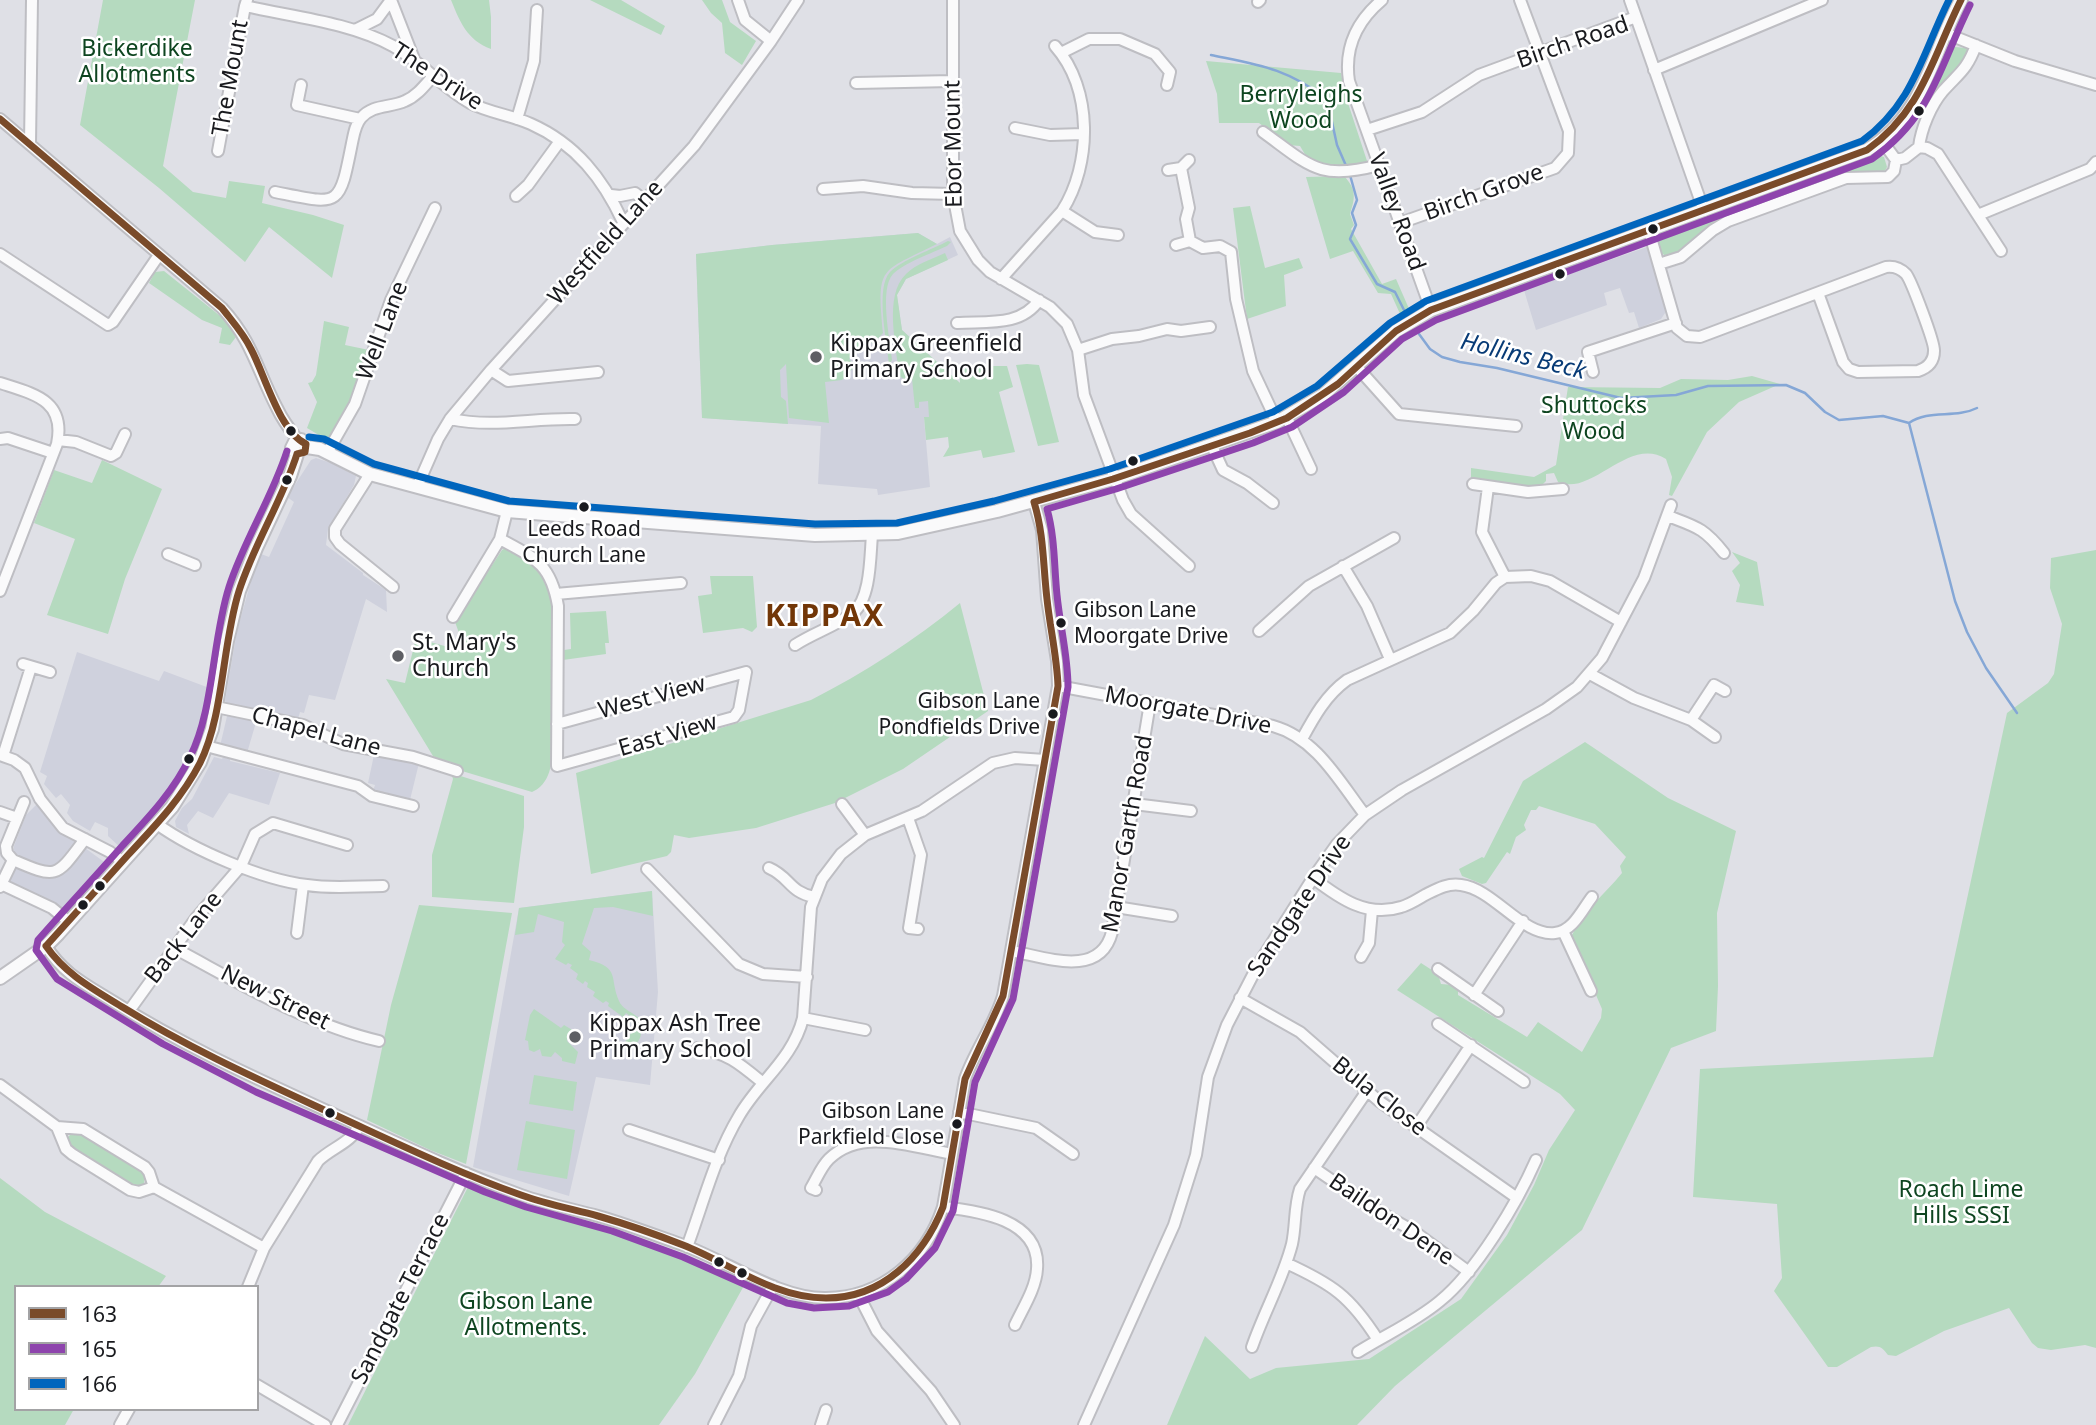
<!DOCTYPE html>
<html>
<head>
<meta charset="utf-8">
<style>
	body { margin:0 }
	#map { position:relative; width:2096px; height:1425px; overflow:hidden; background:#dfe0e6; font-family:"Noto Sans",sans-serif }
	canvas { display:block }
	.legend { position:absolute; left:14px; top:1285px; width:245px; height:126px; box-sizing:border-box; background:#fff; border:2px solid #a3a3a5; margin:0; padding:9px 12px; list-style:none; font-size:21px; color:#191a1e }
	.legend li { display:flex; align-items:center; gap:14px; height:35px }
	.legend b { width:35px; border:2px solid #a3a3a5 }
</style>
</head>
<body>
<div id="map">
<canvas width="2096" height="1425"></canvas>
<ul class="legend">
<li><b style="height:9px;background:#7a4b2a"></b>163</li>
<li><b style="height:9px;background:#8e44ad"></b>165</li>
<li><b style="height:9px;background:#0065bd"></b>166</li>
</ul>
</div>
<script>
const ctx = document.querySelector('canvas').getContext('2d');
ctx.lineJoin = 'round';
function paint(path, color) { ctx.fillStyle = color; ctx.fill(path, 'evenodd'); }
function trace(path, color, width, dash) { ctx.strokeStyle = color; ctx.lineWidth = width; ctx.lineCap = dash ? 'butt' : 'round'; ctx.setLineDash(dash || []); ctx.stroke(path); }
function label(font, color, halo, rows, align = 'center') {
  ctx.font = font + ' "Noto Sans",sans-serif'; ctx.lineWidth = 5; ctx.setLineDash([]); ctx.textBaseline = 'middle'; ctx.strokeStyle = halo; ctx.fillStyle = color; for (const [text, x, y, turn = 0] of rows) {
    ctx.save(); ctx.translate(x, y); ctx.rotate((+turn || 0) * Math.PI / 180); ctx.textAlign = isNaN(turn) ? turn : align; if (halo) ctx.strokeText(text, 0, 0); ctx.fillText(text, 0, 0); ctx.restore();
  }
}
const built = new Path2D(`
	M918,233L937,244L950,237L958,255L906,279L897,295L902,330L961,384L962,414L924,418L930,487L878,495L877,489L818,484L821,426L702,418L696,254L772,245Z
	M1647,247L1652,257L1667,310L1661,319L1639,328L1634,312L1629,313L1620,288L1604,293L1607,305L1536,330L1523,287L1529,285L1532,287Z
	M316,458L331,463L356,476L354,485L328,529L326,545L363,573V575L386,590L387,612L366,599L335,700L309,695L304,713L300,712L298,719L227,704L225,701L237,631L253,574L261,554L269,557L294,502L287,497L311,460Z
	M77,652L159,681L164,671L212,689L207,716L196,750L159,811L146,828L143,826L122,849L108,836V828L95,822L90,831L73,821L67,813L70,805L61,794L56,798L44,784L47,776L40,772Z
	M228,712L257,719L247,753L220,746Z
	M374,755L419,763L410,800L373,791L375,785L368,783Z
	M214,757L222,759L223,757L230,758V761L280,773L269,805L229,793L213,818L198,811L187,825L189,834L176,827L175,821L182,808L192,799Z
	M37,804L52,824L107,864L67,914L51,902L9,881L19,856L14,854V846L26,815Z
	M652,891L658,992L650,1085L596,1077L569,1196L473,1167L519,908Z`);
const green = new Path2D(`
	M103,0H195L163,166L193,192L226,198L229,181L265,186L262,203L313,215L344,225L332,278L269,227L245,262L159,188L80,125Z
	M451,0H489L491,17V49C467,40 460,22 451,0Z
	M590,0H621L665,26L661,35Z
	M702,0H722L730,22L756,41L742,65L725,53L722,23L711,13Z
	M1955,47L1966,48L1969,50L1966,61L1934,97L1932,96L1946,55Z
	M1206,61L1341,73L1345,94L1368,164L1330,169L1306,156L1300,146L1288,145L1259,123H1219L1217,94Z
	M1872,153L1884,157L1887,167L1884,172L1728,216L1677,254L1667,257L1660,252L1658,237L1662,232Z
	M1344,176C1357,190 1355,198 1350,214L1354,225L1351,229L1382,284L1396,279L1410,311L1401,316L1391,294L1378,293L1353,251L1330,259L1306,177Z
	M1250,206L1265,268L1299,258L1303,268L1284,275L1286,306L1247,319L1233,208Z
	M918,233L937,244C879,273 877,265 883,333L873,344L867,339L849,359L855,366L842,380L825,382L829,423L789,418L786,364L780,370L781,397L786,401L788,424L702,418L696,254L772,245Z
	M948,241L951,242L947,246C932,253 904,263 893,274C879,289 890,339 892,360L889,364C887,342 875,288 890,272C902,260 933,249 948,241Z
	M945,253L948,260L906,279L897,295L902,330L960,383L959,366H1007L1013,387L999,392L1015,452L983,458L981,450L943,457L949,447L948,437L926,440L924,417H929L928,401L919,402V408H915L912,379H904L899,376C897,347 883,296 906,274C916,264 932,259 945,253Z
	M164,271L214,311L226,321L236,337L230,345L219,343L222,328L202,320L149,283L155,272Z
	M324,321L349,327L345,345L369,350L350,404L329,441L307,428L317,402L308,383L312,382L316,375Z
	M1027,364L1039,365L1059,442L1038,446L1016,365Z
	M1752,376L1780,384L1739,402L1707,432L1672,496L1669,495L1672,477L1666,459C1629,435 1592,497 1558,482L1554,473L1546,474V481L1541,486L1533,487L1471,478V468L1534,477L1556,465L1568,387L1660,388L1681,379L1728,380Z
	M102,460L162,489L125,579L108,634L47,615L75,539L34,523L54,470L92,483Z
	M508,546L536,565L553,598L552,759C550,773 546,786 532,792L462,771L433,756L386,679L405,683L416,638L466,652L455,622L502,550Z
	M2096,550V1348L2085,1345L2051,1350L2038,1348L2032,1343L2009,1308L1944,1331L1896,1356L1888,1355C1883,1348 1880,1345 1871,1347L1837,1367H1828L1774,1291L1782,1278L1777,1204L1693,1197L1700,1069L1933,1057L2007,713L2048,683L2054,674L2062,624L2050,588L2051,558Z
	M1732,552L1757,562L1764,606L1736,602L1740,585L1732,571L1740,563Z
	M710,576H753L757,627L752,632L743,628L703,633L698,596L712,594Z
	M960,603L988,711L903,769L835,803L756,828L689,838L674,835L671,852L667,856L591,874L576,773L811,700C864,673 915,640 960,603Z
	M606,611L609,643H605L606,654L563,660L564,650L571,649L570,613Z
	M1585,742L1668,798L1736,831L1717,913L1718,986L1716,1031L1671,1048L1582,1230L1395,1386L1357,1425H1167L1205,1336L1250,1379L1276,1368L1369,1359L1461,1299L1507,1235L1534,1185L1549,1150L1575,1110L1560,1094L1397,990L1421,963L1438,974L1441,984L1453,985L1458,989V995L1527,1037L1538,1022L1582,1052L1601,1018L1602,1009L1572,939V935C1584,910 1605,894 1622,873L1620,866L1626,857L1595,824L1539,806L1536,810H1531L1524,825L1526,830L1516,837L1510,854L1507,852L1486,883L1482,884L1462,876L1459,869L1482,857L1484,858L1523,781Z
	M451,773L524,796V827L514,903L432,897V855L453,779Z
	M652,891L653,916L613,907L594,908L582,944L591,952L589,960C621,968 609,978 619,1001C625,1015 648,1013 641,1034C640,1041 636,1044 631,1047L625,1042L636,1026L627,1020L630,1016L626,1013L623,1017L608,1006L609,1003L606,1001L603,1003L593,996L595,992L587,987L588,983L585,981L583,984L576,979L578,974L570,968L572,965L568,963L566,965L555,959L565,945L562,942L564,922L538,914L534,932L515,935L519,908Z
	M419,905L512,913L466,1164L430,1150L367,1120L391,1005Z
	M534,1009L561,1028L564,1025L574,1031L567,1041L578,1052L575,1064L562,1061V1058L555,1052L551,1057L542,1056L540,1049L534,1052L529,1050L528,1041L525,1040L530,1015Z
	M534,1075L577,1082L573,1111L529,1104Z
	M526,1121L575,1130L567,1179L517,1170Z
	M78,1132L142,1171L145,1175L144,1184L139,1187H133L70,1148L68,1137L72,1133Z
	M0,1178L45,1212L166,1276L158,1287H16V1409H74L65,1425H0Z
	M470,1183L661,1247L733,1275L746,1282L695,1374L659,1425H348Z`);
const stream = new Path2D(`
	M1211,55C1259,65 1286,68 1327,99L1337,145L1347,168
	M1350,175L1357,200L1352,213L1356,225L1350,239L1377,284L1395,292L1404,310
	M1419,334L1430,349L1442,357L1460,362L1497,368L1621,398L1676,395L1708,386L1786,385L1805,393L1825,412L1839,420L1883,416L1909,423
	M1909,423L1955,601L1967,632L1986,668L2017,713
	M1909,423C1929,409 1955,419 1977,408`);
const minor = new Path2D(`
	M247,0L245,6C293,17 349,22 393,46C421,62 442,87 470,103C490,113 511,115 531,124C576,144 603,179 623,222
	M391,0L414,59
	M738,0L745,20L771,41
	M953,0V194L960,231L978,260L990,272L1050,307L1067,324L1078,350L1084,395L1123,500L1131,514L1189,566
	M1382,0C1357,21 1344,48 1349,81L1431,310
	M1630,0L1636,17
	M1258,2L1260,0
	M355,30L377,19L391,0
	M1945,33L2015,61L2096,85
	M1061,53L1089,39H1120L1155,54L1170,72L1167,85
	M1654,70L1822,0
	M856,83L952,81
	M301,85L297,105L360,119
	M0,119L222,308C253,342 257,370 277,408C282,419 290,430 298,440
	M517,119L534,61L537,10
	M1015,128L1050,135L1083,134
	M1367,130L1422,112L1479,75L1636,17L1704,211
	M1263,132C1310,166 1319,181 1379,165
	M1882,141L1896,160L1905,158L1919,147L1927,148L1938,154L2001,251
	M30,144L32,0
	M1919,147C1921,129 1931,105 1943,91C1959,73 1967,70 1976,45
	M218,151L245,6
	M1181,168L1189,208L1186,219L1190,241L1203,248L1220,246L1231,252L1236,299L1253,371L1277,422
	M1168,170L1181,168L1189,160
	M823,189L863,186L912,193L953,194
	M275,192C340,205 339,209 352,143C354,134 355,125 361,118C373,104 390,108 405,101C417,96 425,85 433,76
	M611,195L620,196L635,193L644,200
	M516,196L528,185L560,141
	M1062,211L1095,232L1118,235
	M1978,215L2090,169L2096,162
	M1400,223L1555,168L1568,153L1569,131L1520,0
	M1649,231L1677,328L1687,336L1700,337L1886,267C1893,266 1900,268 1906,274C1911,280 1935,343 1934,351C1934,362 1927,368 1918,371L1858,372L1849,369L1843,362L1818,293
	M1176,245L1190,241
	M0,254L108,325L113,322L159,255
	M1659,264L1681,257L1713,230L1728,221L1846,178L1888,177L1894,171L1896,160
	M1001,279L1062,211C1092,164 1093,89 1055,46
	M957,323C986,321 1021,327 1039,300
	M1078,350L1112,339L1139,336L1167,329L1181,331L1210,327
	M1357,367L1399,414L1516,426
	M491,370L508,381L598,372
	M1593,372L1588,352L1676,323
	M0,383C34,394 66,400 57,444L0,591
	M1287,418L1311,469
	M450,419C494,428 531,418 575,419
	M0,439L8,438L53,453
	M58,440L76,442L111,456L116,453L125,434
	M1212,446L1223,470L1247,483L1273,503
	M327,453L355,404L391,300L435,208
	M370,474L335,529V537L340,544L393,587
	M1473,484L1528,492L1563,489
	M417,487L438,439L450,419L491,370L694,146L771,41L798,0
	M1488,487L1482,532L1505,577
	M1668,516C1697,527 1704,528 1724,553
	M500,539C535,558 551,564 558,606L557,766L734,717L739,710L746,672L557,724
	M168,554L195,565
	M1343,566L1367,606L1390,659
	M556,594L681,583
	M453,617L500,539L507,511
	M1259,631L1309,586L1394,538
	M795,645C813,633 836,626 853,613C871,598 870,557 872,535
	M23,664L50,672
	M1590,674L1634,698L1691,720L1715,737
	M1058,686L1273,726C1316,738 1339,781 1365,815
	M216,707L303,725L343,744L413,757L457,771
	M1691,720L1714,685L1725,691
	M1302,739C1314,717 1326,695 1347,680L1450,633L1473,611L1496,583L1505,577L1531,576L1550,581L1621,622
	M206,746L358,786L372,796L413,806
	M0,755L14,760L25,768L40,799L63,828L110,852L122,861
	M3,756L31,667
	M842,804L865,835
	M1134,804L1191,811
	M0,812L17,818
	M908,818L921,855L909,928L918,929
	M157,824C193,850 263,880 307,885C332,889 358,886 383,886
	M13,860C57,879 56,878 85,839
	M769,868C790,877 789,892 814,897
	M647,869L739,964L763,974L807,977
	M1313,878C1339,898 1367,918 1401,907C1409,905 1418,899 1425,895C1437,889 1447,883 1461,885C1494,889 1523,937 1555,933C1573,931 1582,910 1592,897
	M1,884L52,908L69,922
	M0,887L13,860L7,853L6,846L24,802
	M1116,907L1172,916
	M1563,931L1591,991
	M297,933L303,885
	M46,946C63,974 87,985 114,1002C185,1047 260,1080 336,1115C397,1143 458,1172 521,1195C546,1204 572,1209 598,1216C626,1224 655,1235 683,1245C727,1261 780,1299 826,1298C882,1298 926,1259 943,1207L965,1079C975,1050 994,1026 1003,996L1058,686L1057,661L1047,599L1042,530L1034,502
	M174,948C240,983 306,1024 379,1041
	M1011,951C1045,957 1100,979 1112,932L1150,703
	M1361,957L1369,943L1372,910
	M1438,969L1498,1011
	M1474,995L1523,921
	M1240,998L1300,1032L1379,1101L1517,1198
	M129,1011L196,918L241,866L255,834L273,823L347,845
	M803,1018L865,1030
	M1438,1024L1524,1082
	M698,1048C728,1053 740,1064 763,1083
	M0,1085L57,1127L66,1149L72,1154L130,1190L139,1192L154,1187
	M959,1112L1036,1128L1073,1154
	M57,1127L83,1129L145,1167L149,1172L154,1187L264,1248
	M1416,1127L1471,1045
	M629,1130L719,1160
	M1314,1168L1368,1205L1415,1232L1469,1272
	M816,1190L811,1188C817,1178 821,1167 829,1159C861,1127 913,1147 952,1154
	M943,1207C978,1211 1041,1219 1037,1269C1036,1288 1023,1308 1015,1325
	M687,1247C703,1204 715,1156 739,1116C759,1081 793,1059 803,1018L811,907L822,879L841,854L865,835L922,811L993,763L1015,758L1045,760
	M1286,1263C1332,1284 1350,1296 1378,1340
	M248,1287L264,1248L318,1161C331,1148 351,1143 359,1126
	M858,1294L877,1331L931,1391L954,1425
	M1252,1347C1264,1312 1283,1279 1292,1244C1296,1226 1294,1207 1300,1189L1367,1091
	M1358,1352C1385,1335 1415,1322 1440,1301C1476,1272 1517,1203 1536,1160
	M257,1385L325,1425
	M120,1425L129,1409
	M337,1425L466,1173
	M714,1425L739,1376L751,1326L773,1286
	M821,1425L826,1410
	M1084,1425L1174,1225L1196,1155L1208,1077L1227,1025L1258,965L1313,878L1337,844L1365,815L1402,790L1546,709L1577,687L1602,658L1644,578L1671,505`);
const major = new Path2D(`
	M307,447L320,449L370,474L507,511L815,535L898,533L997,511L1113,479L1277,422L1323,395L1396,331L1431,310L1867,150C1925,116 1931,54 1961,0
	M297,454L292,448L295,442L301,440L307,447
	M0,978L46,946L58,934L172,807L200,762L212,729L227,641L239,591L256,548L290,476L297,454`);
const bus1 = new Path2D(`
	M0,119L222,308C232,321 244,334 251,349C265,375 279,431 306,444L305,452L297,454
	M1034,502L1113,479L1250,433L1287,418L1338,384L1396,331L1431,310L1867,150C1923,110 1932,58 1961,0
	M46,946C66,975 95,990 124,1008C187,1047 255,1078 322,1109C388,1139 453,1171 521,1195C546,1204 572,1209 598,1216C626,1224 655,1234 683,1245C729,1263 774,1298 826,1298C883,1298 923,1257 943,1207L965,1079L1003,996L1058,686C1057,657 1050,628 1047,599C1043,565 1044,535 1034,502
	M46,946C73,916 101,885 128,855C155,826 182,798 200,763C224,715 222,644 239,591C254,544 282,501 297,454`);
const bus2 = new Path2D(`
	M287,451C272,498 244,540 229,587C212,640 214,710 190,757C174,791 148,818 123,845C95,877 66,908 38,940L36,950L57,979L163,1044L256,1092L485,1192L526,1207L612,1231L683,1257L787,1303L814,1308L849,1306L888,1292L906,1279L935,1248L953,1211L975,1082L1013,999L1068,687C1068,656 1060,626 1057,595C1054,566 1055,537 1047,509L1116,489L1253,443L1292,427L1344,392L1402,339L1436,320L1872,159C1933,116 1939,67 1970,5`);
const bus3 = new Path2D(`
	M309,437L324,439L374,464L509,501L815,524L897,523L994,501L1110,469L1273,412L1317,386L1390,323L1426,301L1862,141C1914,103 1922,54 1949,0`);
const markers = [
	[1919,111,6,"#191a1e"],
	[1653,229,6,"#191a1e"],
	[1560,274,6,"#191a1e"],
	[816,357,7,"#5e5f64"],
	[291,431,6,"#191a1e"],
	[1133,461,6,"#191a1e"],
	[287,480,6,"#191a1e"],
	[584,507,6,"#191a1e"],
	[1061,623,6,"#191a1e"],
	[398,656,7,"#5e5f64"],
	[1053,714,6,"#191a1e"],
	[189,759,6,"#191a1e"],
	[100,886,6,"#191a1e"],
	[83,905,6,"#191a1e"],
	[575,1037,7,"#5e5f64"],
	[330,1113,6,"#191a1e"],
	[957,1124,6,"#191a1e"],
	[719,1262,6,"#191a1e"],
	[742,1273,6,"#191a1e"]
];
const busNames = [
	["Leeds Road",584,530,"center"],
	["Church Lane",584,556,"center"],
	["Gibson Lane",1074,611,"left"],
	["Moorgate Drive",1074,637,"left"],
	["Gibson Lane",1040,702],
	["Pondfields Drive",1040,728],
	["Gibson Lane",944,1112],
	["Parkfield Close",944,1138]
];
const streetNames = [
	["Birch Road",1573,43,-19],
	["The Drive",437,77,33],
	["The Mount",231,78,-80],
	["Ebor Mount",954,144,-91],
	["Birch Grove",1484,193,-20],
	["Valley Road",1396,212,70],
	["Westfield Lane",606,243,-48],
	["Well Lane",383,331,-69],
	["West View",652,698,-15],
	["Moorgate Drive",1188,711,11],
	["Chapel Lane",316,732,15],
	["East View",668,736,-16],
	["Manor Garth Road",1128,834,-80],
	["Sandgate Drive",1300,906,-56],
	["Back Lane",184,938,-52],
	["New Street",275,998,26],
	["Bula Close",1379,1097,38],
	["Baildon Dene",1391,1220,34],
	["Sandgate Terrace",401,1299,-63]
];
const parkNames = [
	["Bickerdike",137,49],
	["Allotments",137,75],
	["Berryleighs",1301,95],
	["Wood",1301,121],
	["Shuttocks",1594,406],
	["Wood",1594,432],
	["Roach Lime",1961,1190],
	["Hills SSSI",1961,1216],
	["Gibson Lane",526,1302],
	["Allotments.",526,1328]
];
const poiNames = [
	["Kippax Greenfield",830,344],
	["Primary School",830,370],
	["St. Mary's",412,643],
	["Church",412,669],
	["Kippax Ash Tree",589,1024],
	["Primary School",589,1050]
];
const waterNames = [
	["Hollins Beck",1523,357,14]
];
const districtNames = [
	["KIPPAX",825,617]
];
paint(built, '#cfd1dd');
paint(green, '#b5dabf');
trace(stream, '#85a7d6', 2.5);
trace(minor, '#bebec3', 14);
trace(major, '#bebec3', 16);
trace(minor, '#fafafb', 10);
trace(major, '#fafafb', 12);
trace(bus1, '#7a4b2a', 7);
trace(bus2, '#8e44ad', 7);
trace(bus3, '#0065bd', 7);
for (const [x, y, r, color] of markers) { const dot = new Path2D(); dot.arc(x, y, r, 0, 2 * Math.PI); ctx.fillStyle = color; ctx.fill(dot); trace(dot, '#fff', 2.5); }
label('21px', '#191a1e', '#fff', busNames, 'right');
label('23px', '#191a1e', '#fff', streetNames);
label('23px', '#0e4520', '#fff', parkNames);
label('23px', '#191a1e', '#fff', poiNames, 'left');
label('italic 24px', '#083b76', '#fff', waterNames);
ctx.letterSpacing = '2px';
label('bold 30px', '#723607', '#fff', districtNames);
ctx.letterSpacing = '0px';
</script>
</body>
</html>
